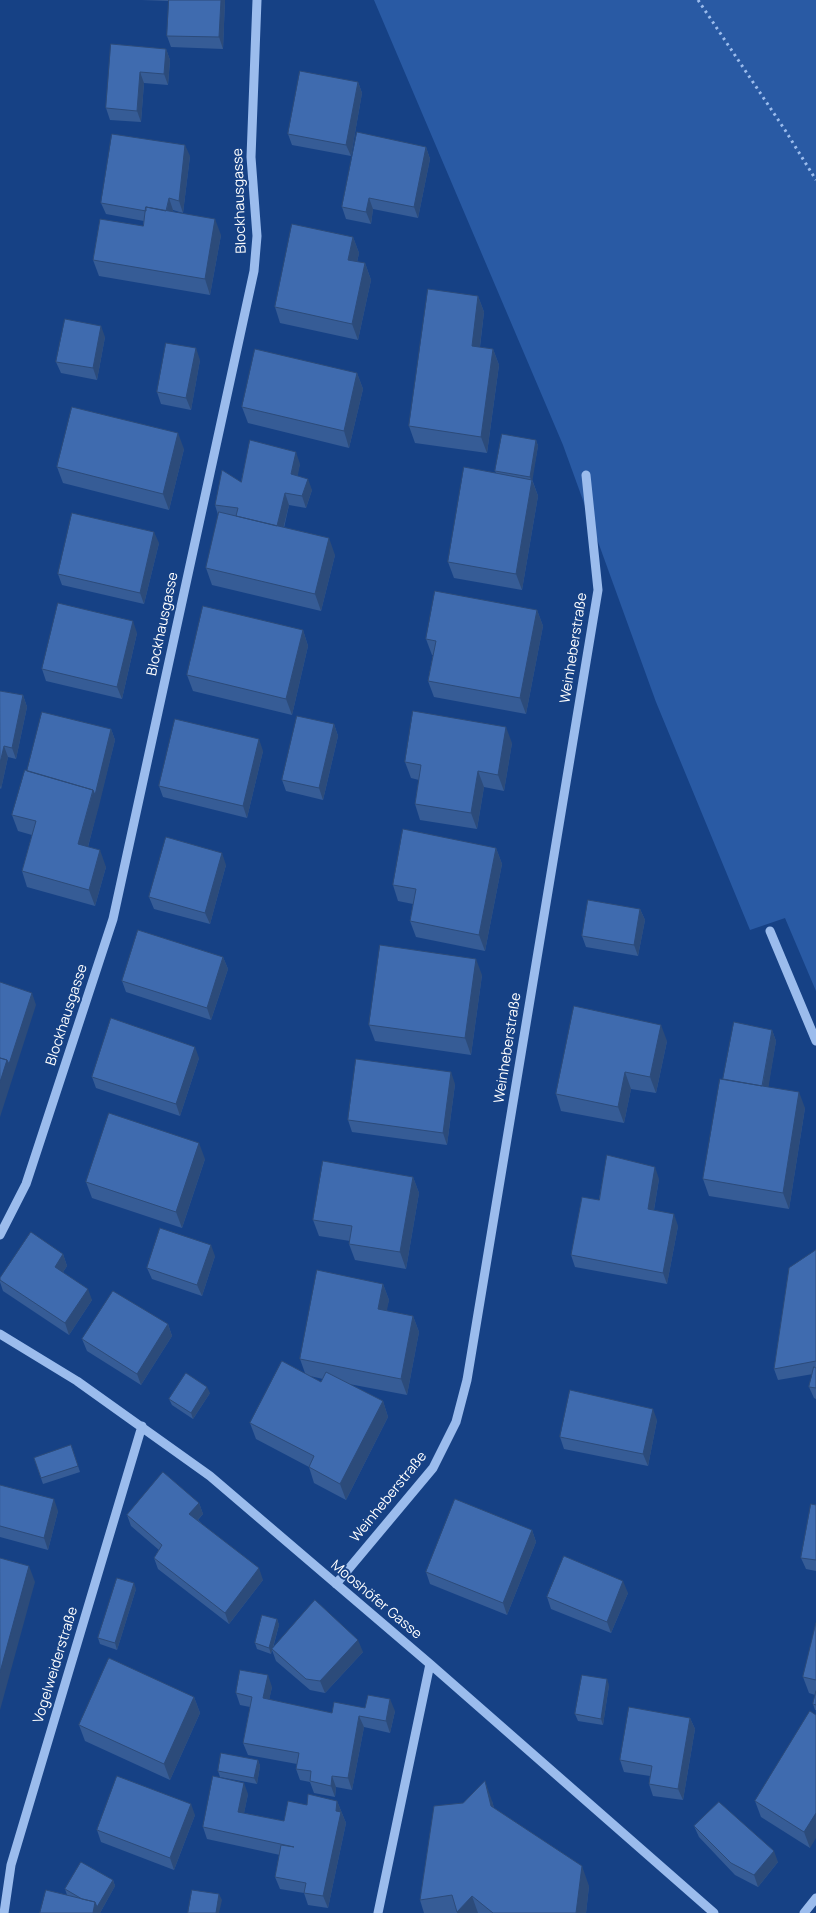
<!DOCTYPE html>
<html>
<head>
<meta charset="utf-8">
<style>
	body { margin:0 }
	canvas { display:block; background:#164185 }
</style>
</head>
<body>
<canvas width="816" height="1913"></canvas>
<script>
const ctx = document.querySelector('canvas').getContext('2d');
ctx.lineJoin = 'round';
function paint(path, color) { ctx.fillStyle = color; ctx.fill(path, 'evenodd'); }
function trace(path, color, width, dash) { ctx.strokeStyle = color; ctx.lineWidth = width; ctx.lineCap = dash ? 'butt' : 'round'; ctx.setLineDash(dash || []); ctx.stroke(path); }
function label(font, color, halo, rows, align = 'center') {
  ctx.font = font + ' Manrope,sans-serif'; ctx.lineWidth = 4; ctx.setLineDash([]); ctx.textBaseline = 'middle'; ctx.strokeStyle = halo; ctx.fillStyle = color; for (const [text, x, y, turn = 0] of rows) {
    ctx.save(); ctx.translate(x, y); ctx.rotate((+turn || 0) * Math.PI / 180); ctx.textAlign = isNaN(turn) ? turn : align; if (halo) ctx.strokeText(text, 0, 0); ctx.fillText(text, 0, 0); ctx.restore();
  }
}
const green = new Path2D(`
	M374,0H816V991L785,918L750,930L656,702L563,445Z`);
const path = new Path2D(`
	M698,0L785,130L816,180`);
const minor = new Path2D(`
	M770,931L816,1041
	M0,1235L26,1184L113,919L254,271L257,236L251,157L257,0
	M0,1334L77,1381L210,1476L430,1664L714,1913
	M336,1584L433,1468L456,1422L467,1380L598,590L586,475
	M4,1913L11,1865L142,1426
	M378,1913L430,1664
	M804,1913L816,1898`);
const wall = new Path2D(`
	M142,0H225L223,49L171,47L167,36L169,1Z
	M111,44L166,49L170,60L168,85L144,83L141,122L110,120L106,108Z
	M358,82L362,93L351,156L292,145L288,134Z
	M426,147L430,159L418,218L373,209L371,224L346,219L342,207Z
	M190,156L183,213L173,210L172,212L221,235L210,295L99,276L93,260L143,226L144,221L106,214L101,203Z
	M353,237L359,253L357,262L365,263L371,280L358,340L280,323L275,307Z
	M478,296L484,312L480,347L493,349L499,365L487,453L415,443L409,426Z
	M105,337L97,380L61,373L56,362Z
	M200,360L191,410L161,404L157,392Z
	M357,373L363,389L349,448L248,423L242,407Z
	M536,440L538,446L532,479L538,496L522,590L454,578L448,562L496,473L495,471Z
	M184,449L169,510L63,483L57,467Z
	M300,464L297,475L312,490L306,508L289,505L284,528L335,555L321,611L212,585L206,568L218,515L215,505L241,482Z
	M159,543L144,604L62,585L58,574Z
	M537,610L543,626L526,714L434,697L428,681L433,655H432L426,639Z
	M303,630L308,646L292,715L193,691L187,675Z
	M137,633L122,699L46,681L42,669Z
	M0,691L23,695L27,707L16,759L8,757L1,789L0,788Z
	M334,724L338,736L323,800L286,791L282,780Z
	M111,729L115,740L88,847L106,867L95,906L27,887L22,871L32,835L18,831L12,815L27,771Z
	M512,743L504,791L484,787L477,829L420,820L415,804L419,780L411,778L405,762Z
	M263,751L247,818L163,797L159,786Z
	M496,848L502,864L485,951L416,937L410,921L413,904L398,901L393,885Z
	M226,865L210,924L154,909L149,897Z
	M640,909L645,920L638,956L586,947L582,936Z
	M223,957L228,969L211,1020L126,992L122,981Z
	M482,975L471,1055L375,1041L369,1025Z
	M772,1030L776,1041L768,1087L805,1108L789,1209L709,1196L703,1179L723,1079Z
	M667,1041L656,1093L631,1089L624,1123L561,1111L556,1094Z
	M199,1058L180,1116L96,1088L92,1077Z
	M455,1084L447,1145L352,1132L348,1120Z
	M205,1159L182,1228L92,1198L86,1182Z
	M413,1177L419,1193L406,1269L355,1260L349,1244L350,1241L319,1236L313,1220Z
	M659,1179L654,1210L678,1226L667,1284L575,1267L571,1255L599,1200Z
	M816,1250V1399L814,1398L809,1387L813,1374L778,1380L774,1369Z
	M63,1254L67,1266L63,1272L92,1300L69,1335L3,1291L0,1282V1278Z
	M215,1256L202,1296L152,1279L147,1268Z
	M383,1284L389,1300L386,1311L413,1316L419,1332L407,1395L349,1384L383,1401L388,1417L346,1500L314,1483L309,1467L256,1439L250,1423L305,1373L300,1359ZM310,1376L323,1379L321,1382Z
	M168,1324L172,1336L141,1385L87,1351L82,1339Z
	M210,1393L193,1419L172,1405L169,1399Z
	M657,1420L648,1466L564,1449L560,1437Z
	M71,1445L80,1472L43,1484L34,1458Z
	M0,1485L58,1511L48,1550L0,1537Z
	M199,1503L203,1514L198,1520L263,1580L229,1624L158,1569L154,1558L159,1550L131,1526L127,1515Z
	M816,1505V1571L806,1569L801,1558Z
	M532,1530L536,1542L507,1615L430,1584L426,1572Z
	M136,1589L117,1650L100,1644L98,1638Z
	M628,1593L611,1633L551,1609L547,1597Z
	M277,1619L279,1625L273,1648L363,1652L325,1693L310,1690L276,1661L272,1650L271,1654L257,1649L255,1643Z
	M816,1623V1710H815L813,1704L815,1695L809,1693L803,1677Z
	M609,1685L603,1725L578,1721L575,1714Z
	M272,1687L269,1700L332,1713L365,1708L395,1711L390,1733L364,1727L352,1790L336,1787L335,1797L314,1793L310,1782L300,1780L296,1769L297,1764L248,1755L243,1743L250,1707L240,1705L236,1693Z
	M194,1697L200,1713L170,1780L85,1741L79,1725Z
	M810,1711V1848L761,1817L755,1801Z
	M690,1718L695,1729L683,1800L653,1796L649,1784L650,1776L624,1772L620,1760Z
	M258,1760L260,1766L257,1784L220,1777L218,1771Z
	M248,1794L244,1813L284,1821L307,1805L337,1801L346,1823L328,1908L308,1905L304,1893L280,1889L275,1877L280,1855L207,1839L203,1827Z
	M492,1801L494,1808L589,1886L586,1913H424L420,1900Z
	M195,1815L174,1870L101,1842L97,1830Z
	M694,1826L778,1862L758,1887L735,1875L699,1837Z
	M113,1880L115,1886L100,1913L67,1895L65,1889Z`);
const shadedWall = new Path2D(`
	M221,0H225L223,49L219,37Z
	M166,49L170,60L168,85L164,74Z
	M140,72L144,83L141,122L137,111Z
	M358,82L362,93L351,156L346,145Z
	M185,145L190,156L183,213L179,201Z
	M426,147L430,159L418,218L414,207Z
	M169,198L173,210L170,226L166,215Z
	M369,198L373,209L371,224L366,212Z
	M215,219L221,235L210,295L205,279Z
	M353,237L359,253L354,276L348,260Z
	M365,263L371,280L358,340L352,324Z
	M478,296L484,312L478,362L472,346Z
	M101,326L105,337L97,380L93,368Z
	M196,348L200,360L191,410L186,398Z
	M493,349L499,365L487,453L481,437Z
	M357,373L363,389L349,448L344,431Z
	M178,433L184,449L169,510L163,494Z
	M536,440L538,446L532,483L530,477Z
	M296,452L300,464L296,485L291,474Z
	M308,479L312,490L306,508L302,496Z
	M532,480L538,496L522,590L516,574Z
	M285,493L289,505L280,541L276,530Z
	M154,532L159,543L144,604L140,593Z
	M329,538L335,555L321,611L315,594Z
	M537,610L543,626L526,714L520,698Z
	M133,621L137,633L122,699L117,687Z
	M303,630L308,646L292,715L286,699Z
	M23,695L27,707L16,759L12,748Z
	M334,724L338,736L323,800L319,788Z
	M506,727L512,743L504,791L498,775Z
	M111,729L115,740L99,806L84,861L78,844Z
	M259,739L263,751L247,818L243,806Z
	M4,746L8,757L1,789L0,785V763Z
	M478,771L484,787L477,829L471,813Z
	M496,848L502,864L485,951L479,935Z
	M100,850L106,867L95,906L89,890Z
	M222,853L226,865L210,924L205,913Z
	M640,909L645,920L638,956L634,945Z
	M223,957L228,969L211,1020L207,1008Z
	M476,959L482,975L471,1055L465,1038Z
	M32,993L36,1005L0,1117V1082L7,1060Z
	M661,1025L667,1041L656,1093L650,1077Z
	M772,1030L776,1041L766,1102L762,1090Z
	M195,1047L199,1058L180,1116L176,1104Z
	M451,1072L455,1084L447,1145L443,1133Z
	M625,1072L631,1089L624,1123L618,1107Z
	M799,1092L805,1108L789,1209L783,1193Z
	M199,1143L205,1159L182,1228L176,1212Z
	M655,1167L659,1179L652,1221L648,1209Z
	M413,1177L419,1193L406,1269L400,1252Z
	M674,1214L678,1226L667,1284L663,1273Z
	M211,1245L215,1256L202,1296L197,1285Z
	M63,1254L67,1266L59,1278L55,1267Z
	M383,1284L389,1300L384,1325L378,1309Z
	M88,1289L92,1300L69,1335L65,1323Z
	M413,1316L419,1332L407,1395L401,1379Z
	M168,1324L172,1336L141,1385L137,1374Z
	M207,1387L210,1393L193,1419L191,1413Z
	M383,1401L388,1417L346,1500L340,1484Z
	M653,1409L657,1420L648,1466L643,1454Z
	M54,1499L58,1511L48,1550L44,1538Z
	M199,1503L203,1514L193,1525L189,1514Z
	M532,1530L536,1542L507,1615L503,1603Z
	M29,1566L35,1582L0,1710V1672Z
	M259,1568L263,1580L229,1624L225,1613Z
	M623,1581L628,1593L611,1633L607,1622Z
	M134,1583L136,1589L117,1650L115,1643Z
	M277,1619L279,1625L271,1654L269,1648Z
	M358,1640L363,1652L325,1693L320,1681Z
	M268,1675L272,1687L267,1710L263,1698Z
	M607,1679L609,1685L603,1725L601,1719Z
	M194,1697L200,1713L170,1780L164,1764Z
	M390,1699L395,1711L390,1733L386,1721Z
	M359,1716L364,1727L352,1790L348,1778Z
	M690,1718L695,1729L683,1800L678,1789Z
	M258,1760L260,1766L257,1784L254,1778Z
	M332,1776L336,1787L335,1797L331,1786Z
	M485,1781L492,1801L499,1826L491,1806Z
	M244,1783L248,1794L242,1823L238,1812Z
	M337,1801L346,1823L328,1908L323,1896Z
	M191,1804L195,1815L174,1870L170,1858Z
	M816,1813V1838L810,1848L804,1832Z
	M774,1851L778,1862L758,1887L754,1875Z
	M582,1866L589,1886L586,1913H576Z
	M113,1880L115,1886L100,1913H93L95,1902Z
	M219,1894L222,1900L219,1913H216Z
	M472,1896L478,1913H457V1912Z`);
const building = new Path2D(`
	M169,0H221L219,37L167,36Z
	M111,44L166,49L164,74L140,72L137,111L106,108Z
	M300,71L358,82L346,145L288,134Z
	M357,132L426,147L414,207L369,198L366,212L342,207Z
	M112,134L185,145L179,201L169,198L166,211L146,207V211L101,203Z
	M146,207L215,219L205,279L93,260L100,219L143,226Z
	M292,224L353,237L348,260L365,263L352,324L275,307Z
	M428,289L478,296L472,346L493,349L481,437L409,426Z
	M65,319L101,326L93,368L56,362Z
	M166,343L196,348L186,398L157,392Z
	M255,349L357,373L344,431L242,407Z
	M72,407L178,433L163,494L57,467Z
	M502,434L536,440L530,477L495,471Z
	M250,440L296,452L291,474L308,479L302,496L285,493L277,526L236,516L238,508L215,505L222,470L241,482Z
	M464,467L532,480L516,574L448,562Z
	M219,512L329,538L315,594L206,568Z
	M72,513L154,532L140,593L58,574Z
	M435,591L537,610L520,698L428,681L436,641L426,639Z
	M58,603L133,621L117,687L42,669Z
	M203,606L303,630L286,699L187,675Z
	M0,691L23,695L12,748L4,746L0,763Z
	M413,711L506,727L498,775L478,771L471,813L415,804L421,765L405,762Z
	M42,712L111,729L95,795L93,790L27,771Z
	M297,716L334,724L319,788L282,780Z
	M175,719L259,739L243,806L159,786Z
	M25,770L93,790L78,844L100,850L89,890L22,871L36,821L12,815Z
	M403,829L496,848L479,935L410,921L416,889L393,885Z
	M166,837L222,853L205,913L149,897Z
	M588,900L640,909L634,945L582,936Z
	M138,930L223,957L207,1008L122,981Z
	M380,945L476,959L465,1038L369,1025Z
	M0,982L32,993L9,1064L7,1060L0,1058Z
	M574,1006L661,1025L650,1077L625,1072L618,1107L556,1094Z
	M111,1018L195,1047L176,1104L92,1077Z
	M734,1022L772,1030L762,1086L723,1079Z
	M0,1058L7,1060L0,1082Z
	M356,1059L451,1072L443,1133L348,1120Z
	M720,1079L799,1092L783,1193L703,1179Z
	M109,1113L199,1143L176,1212L86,1182Z
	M607,1155L655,1167L648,1209L674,1214L663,1273L571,1255L582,1197L599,1200Z
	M323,1161L413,1177L400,1252L349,1244L352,1226L313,1220Z
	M160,1228L211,1245L197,1285L147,1268Z
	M31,1232L63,1254L55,1267L88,1289L65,1323L0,1280V1278Z
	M816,1250V1361L774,1369L789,1268Z
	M317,1270L383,1284L378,1309L413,1316L401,1379L300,1359Z
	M113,1291L168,1324L137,1374L82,1339Z
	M282,1361L321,1382L326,1372L383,1401L340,1484L309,1467L314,1456L250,1423Z
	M814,1367L816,1368V1388L809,1387Z
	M186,1373L207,1387L191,1413L169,1399Z
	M570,1390L653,1409L643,1454L560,1437Z
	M71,1445L78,1466L41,1478L34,1458Z
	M163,1472L199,1503L189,1514L259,1568L225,1613L154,1558L162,1545L127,1515Z
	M0,1485L54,1499L44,1538L0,1526Z
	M455,1499L532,1530L503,1603L426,1572Z
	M811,1504L816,1505V1560L801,1558Z
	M564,1556L623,1581L607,1622L547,1597Z
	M0,1558L29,1566L0,1672Z
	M117,1578L134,1583L115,1643L98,1638Z
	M315,1600L358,1640L320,1681L306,1679L272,1649Z
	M262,1615L277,1619L269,1648L255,1643Z
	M816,1623V1680L803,1677Z
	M109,1658L194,1697L164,1764L79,1725Z
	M240,1670L268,1675L263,1698L332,1713L334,1702L365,1708L368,1695L390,1699L386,1721L359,1716L348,1778L332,1776L331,1786L310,1781L311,1771L296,1769L299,1753L243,1743L252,1697L236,1693Z
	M582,1675L607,1679L601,1719L575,1714Z
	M816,1691V1705L813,1704Z
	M629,1707L690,1718L678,1789L649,1784L652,1766L620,1760Z
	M810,1711L816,1715V1813L804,1832L755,1801Z
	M221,1753L258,1760L254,1778L218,1771Z
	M117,1776L191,1804L170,1858L97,1830Z
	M213,1776L244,1783L238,1812L284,1821L288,1801L307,1805L308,1794L337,1801L336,1811L341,1812L323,1896L304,1893L306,1883L275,1877L281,1845L294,1847L203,1827Z
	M485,1781L491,1806L582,1866L576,1913H493L472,1896L457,1912L452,1895L420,1900L434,1806L463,1803Z
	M719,1802L774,1851L754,1875L731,1863L694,1826Z
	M81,1862L113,1880L97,1907L95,1902L82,1899L65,1889Z
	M46,1890L95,1902L93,1913H40Z
	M192,1890L219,1894L216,1913H188Z`);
const streetNames = [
	["Blockhausgasse",240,201,-92],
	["Blockhausgasse",163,624,-78],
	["Weinheberstraße",574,648,-81],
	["Blockhausgasse",67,1015,-72],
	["Weinheberstraße",508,1048,-81],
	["Weinheberstraße",389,1497,-51],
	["Mooshöfer Gasse",376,1600,40],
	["Vogelweiderstraße",56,1665,-73]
];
paint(green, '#295aa4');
trace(path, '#9bbced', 3, [2.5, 4]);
trace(minor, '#9bbced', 9);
paint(wall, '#365c96');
paint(shadedWall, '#2c4b7a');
paint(building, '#3f6baf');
trace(building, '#2c4b7a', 1);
label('14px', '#fff', '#164185', streetNames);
</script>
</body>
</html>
